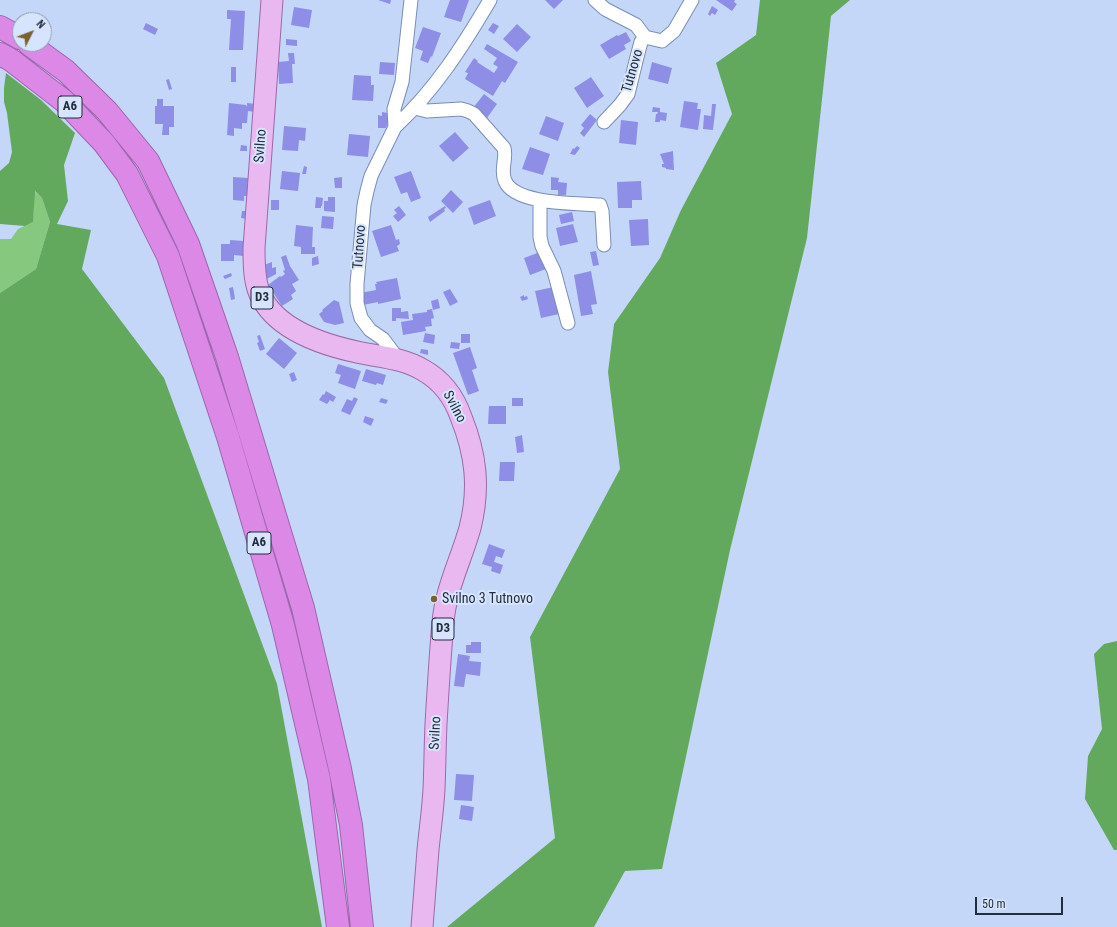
<!DOCTYPE html>
<html>
<head>
<meta charset="utf-8">
<style>
	body { margin:0 }
	#map { position:relative; width:1117px; height:927px; overflow:hidden; background:#c5d7f8; font-family:"Roboto Condensed",sans-serif }
	canvas { display:block }
	.north { position:absolute; left:12px; top:12px; width:40px; height:40px; box-sizing:border-box; background:#d7e4fd; border:1px solid #8f9bb0; border-radius:50%; rotate:48deg; font-size:11px; font-weight:700; line-height:16px; text-align:center; color:#242d3c }
	.north::after { content:''; display:block; margin:auto; width:14px; height:18px; background:#7a6132; clip-path:polygon(50% 0,100% 100%,50% 72%,0 100%) }
	.scale { position:absolute; left:975px; top:897px; width:88px; height:18px; box-sizing:border-box; border:2px solid #242d3c; border-top:0; padding-left:5px; font-size:12px; line-height:14px; white-space:nowrap; color:#242d3c; -webkit-text-stroke:3px #d7e4fd; paint-order:stroke }
</style>
</head>
<body>
<div id="map">
<canvas width="1117" height="927"></canvas>
<div class="north">N</div>
<div class="scale">50 m</div>
</div>
<script>
const ctx = document.querySelector('canvas').getContext('2d');
ctx.lineJoin = 'round';
function paint(path, color) { ctx.fillStyle = color; ctx.fill(path, 'evenodd'); }
function trace(path, color, width, dash) { ctx.strokeStyle = color; ctx.lineWidth = width; ctx.lineCap = dash ? 'butt' : 'round'; ctx.setLineDash(dash || []); ctx.stroke(path); }
function label(font, color, halo, rows, align = 'center') {
  ctx.font = font + ' "Roboto Condensed",sans-serif'; ctx.lineWidth = 4; ctx.setLineDash([]); ctx.textBaseline = 'middle'; ctx.strokeStyle = halo; ctx.fillStyle = color; for (const [text, x, y, turn = 0] of rows) {
    ctx.save(); ctx.translate(x, y); ctx.rotate((+turn || 0) * Math.PI / 180); ctx.textAlign = isNaN(turn) ? turn : align; if (halo) ctx.strokeText(text, 0, 0); ctx.fillText(text, 0, 0); ctx.restore();
  }
}
const green = new Path2D(`
	M34,191L42,198L50,222L36,269L0,293V239H11L18,229L33,222Z`);
const forest = new Path2D(`
	M760,0H850L831,16L807,238L730,550L662,869L625,871L594,927H447L555,838L530,637L620,469L608,372L614,324L660,258L681,210L732,114L716,63L756,35Z
	M6,73L41,100L75,133L64,165L68,201L57,224L91,230L82,269L164,378L277,684L322,927H0V293L36,269L50,222L42,198L35,191L33,222L25,226L0,224V171L9,163L12,152L7,113L4,102V88Z
	M1117,641V850H1114L1085,799L1088,756L1102,729L1094,654L1104,644Z`);
const building = new Path2D(`
	M378,0H391L390,4Z
	M450,0H469L461,22L444,17Z
	M545,0H563L554,9Z
	M716,0H735L734,2L737,4L732,11Z
	M712,6L718,10L715,15L712,13L710,16L708,14Z
	M294,7L312,10L309,28L291,25Z
	M227,10L245,11L243,50H229L231,19H227Z
	M146,23L158,29L155,35L143,29Z
	M493,23L499,26L494,34L488,30Z
	M517,24L531,37L517,52L503,39Z
	M423,27L441,33L432,57L431,56L428,63L420,60L423,51L415,48Z
	M626,32L631,41L624,45L626,49L609,59L600,45L617,35L618,36Z
	M286,39L297,40V46L286,45Z
	M487,44L518,62L505,83L502,81L493,96L465,79L468,73L465,72L474,58L478,61L477,62L494,73L498,67L493,64L497,58L484,49Z
	M288,53H294L295,64H292L293,83L279,84L278,62L289,61Z
	M380,62L395,63L394,75L379,74Z
	M652,62L672,68L668,84L648,79Z
	M231,67H236V82H231Z
	M354,75L371,76V85H374L373,101L352,100Z
	M591,77L604,96L587,108L574,88Z
	M169,79L172,89L169,90L166,80Z
	M484,94L497,104L487,118L473,108Z
	M157,99H163V106H174V127H169V135H162L163,124H155V106H157Z
	M684,101L698,103L697,109H701L698,130L680,127Z
	M229,103L246,105L247,107V103L257,104L256,112L248,111L247,123H242V129L234,128V136L227,135Z
	M712,104H716L713,130L703,129L704,115L711,116Z
	M653,107L660,108V112L667,113L666,121L660,120V122H655L656,114H657L658,112H652Z
	M382,112L388,113V116H390L386,128H378V115L382,116Z
	M590,114L597,120L584,137L580,133L584,128L581,125Z
	M546,116L564,123L558,141L539,134Z
	M621,120L638,122L636,145L619,143Z
	M284,126L306,128L305,141L299,140L298,151L282,150Z
	M455,132L469,148L453,162L439,146Z
	M349,134L370,136L368,157L347,155Z
	M241,145L247,146V151H240Z
	M577,146L580,148L575,155L570,154L573,148L574,149Z
	M530,147L550,154L543,175L522,169Z
	M673,151L674,170L666,169V168L662,167V164H664L660,154Z
	M304,166L307,167L306,174H302Z
	M282,171L300,173L298,191L280,189Z
	M411,171L421,198L411,202L407,192L401,194L394,177Z
	M233,177L248,178L247,191H250L249,196H244V201L233,200Z
	M342,177V188H335L334,178Z
	M551,177L559,178L558,182L567,183L566,195H558V190H551Z
	M641,181L642,200H632V208H618L617,182Z
	M451,190L463,202L453,213L441,201Z
	M316,197L323,198L322,206H321V208H315Z
	M328,197H335V212L324,211V201H328Z
	M271,200H279V210H271Z
	M490,200L496,216L474,225L468,208Z
	M399,206L406,215L398,222L393,216L397,213L394,210Z
	M445,206L446,208L444,209L445,211L430,222L428,217Z
	M242,211H248L247,219L241,218Z
	M572,212L574,221L561,224L559,215Z
	M322,216L334,217L333,229L321,228Z
	M648,219L649,245L631,246L629,220Z
	M573,224L578,242L560,246L556,228Z
	M296,225L313,227L312,247H315V254H301V247L294,246Z
	M391,225L396,240L399,239L400,244L397,246L399,251L381,257L372,231Z
	M230,240L244,241L243,256L234,255V261H221V244H230Z
	M596,251L599,265L593,266L590,252Z
	M540,252L546,269L530,275L524,258Z
	M286,255L290,266L299,280L292,284L296,291L291,295L293,299L282,306L268,285L280,276L281,277L285,274L283,271L285,270L281,257Z
	M318,256L319,264L312,266V258Z
	M272,262V268L276,267V274L265,280L264,265Z
	M591,271L597,304L591,305L593,314L581,316L574,275Z
	M231,273L232,276L225,279L223,276Z
	M397,278L401,299L378,304V302L363,305L360,293L376,290L375,284H377L376,282Z
	M233,287L235,299L231,300L229,288Z
	M554,287L559,314L541,318L535,291Z
	M450,289L458,302L450,306L443,292Z
	M524,295V297L527,296L528,299L522,301L520,297Z
	M438,299L440,308L433,310L431,301Z
	M334,300L339,302L344,323L335,325L324,322L319,314L323,311L322,310Z
	M392,308H401V312L408,311L409,319L396,318V321H392Z
	M432,309L434,318L431,319L432,326L425,327L426,331L403,335L401,322L413,320L412,314L427,312V310Z
	M425,333L435,335L434,344L423,342Z
	M461,334H470V343H461Z
	M260,335L265,349L260,351L257,343L259,342L257,336Z
	M279,338L297,353L284,369L266,354Z
	M451,342L460,343L459,349L450,348Z
	M470,347L477,368L472,370L479,391L468,395L453,353Z
	M421,349L428,350V355L420,353Z
	M338,364L361,371L355,389L338,383L341,375L335,373Z
	M366,369L386,375L383,385L377,383L376,385L362,381Z
	M294,372L297,380L292,382L289,374Z
	M326,391L336,397L333,402L330,400L327,404L319,400L323,394L324,395Z
	M354,397L358,399L350,415L341,411L347,399L352,401Z
	M381,398L388,400L386,404L379,402Z
	M512,398H523V406H512Z
	M489,406H506V424H488Z
	M365,416L374,419L371,426L363,422Z
	M522,435L524,452L517,453L515,437Z
	M500,462H515L514,481H499Z
	M489,544L505,550L502,558L496,556L494,562L503,565L500,574L491,571L492,567L482,564Z
	M471,642H481V653H466V645H471Z
	M458,654L470,656L469,661L481,662L480,676L466,674L464,687L454,686Z
	M456,774L474,775L472,801L454,800Z
	M461,805L474,807L472,821L459,819Z`);
const street = new Path2D(`
	M595,0L605,9L636,25L645,37L662,41L674,31L692,0
	M415,108L427,111L461,109L468,111L474,114L504,148C507,159 500,170 505,181C515,205 578,203 600,205L602,211L604,245
	M604,122L620,105L628,94L637,57L641,42L645,37
	M395,127C435,90 463,46 490,0
	M540,200V237L542,246L554,271L568,323
	M398,359L383,339L370,330L361,318L357,303V284L364,205L367,191L371,176L395,127L394,109L402,82L411,0`);
const primary = new Path2D(`
	M272,0L254,248C254,262 254,276 258,289C271,328 320,344 357,352C380,357 403,358 423,370C441,380 454,397 461,417C476,454 480,488 470,528C461,560 446,588 443,622C440,656 438,690 436,724C435,745 435,767 434,789C433,809 430,829 428,850C426,875 424,901 422,927`);
const highway = new Path2D(`
	M0,27L20,38
	M29,44L66,71L107,111L148,161L188,244L227,357L303,608L340,769L351,825L362,927
	M0,54L11,60L64,101L104,143L127,174L168,256L228,437L283,625L319,779L338,927`);
const markers = [
	[434,599,4,"#7a6132"]
];
const shields = [
	[70,107,24],
	[262,298,22],
	[259,543,24],
	[443,629,22]
];
const shieldNames = [
	["A6",70,107],
	["D3",262,298],
	["A6",259,543],
	["D3",443,629]
];
const streetNames = [
	["Tutnovo",633,71,-74],
	["Svilno",261,146,-86],
	["Tutnovo",360,247,-86],
	["Svilno",454,407,62],
	["Svilno",436,733,-87]
];
const poiNames = [
	["Svilno 3 Tutnovo",442,599]
];
paint(green, '#85c87e');
paint(forest, '#63a95d');
paint(building, '#8e8ee7');
trace(street, '#798db3', 15);
trace(primary, '#9b68ab', 23);
trace(highway, '#9b68ab', 24);
trace(street, '#fff', 13);
trace(primary, '#e9b8f1', 21);
trace(highway, '#db88e7', 22);
for (const [x, y, r, color] of markers) { const dot = new Path2D(); dot.arc(x, y, r, 0, 2 * Math.PI); ctx.fillStyle = color; ctx.fill(dot); trace(dot, '#d7e4fd', 1.5); }
for (const [x, y, w] of shields) { const box = new Path2D(); box.roundRect(x - w / 2, y - 11, w, 22, 3); ctx.fillStyle = '#d7e4fd'; ctx.fill(box); trace(box, '#242d3c', 1); }
label('bold 13px', '#242d3c', null, shieldNames);
label('14px', '#242d3c', '#d7e4fd', streetNames);
label('14px', '#242d3c', '#d7e4fd', poiNames, 'left');
</script>
</body>
</html>
